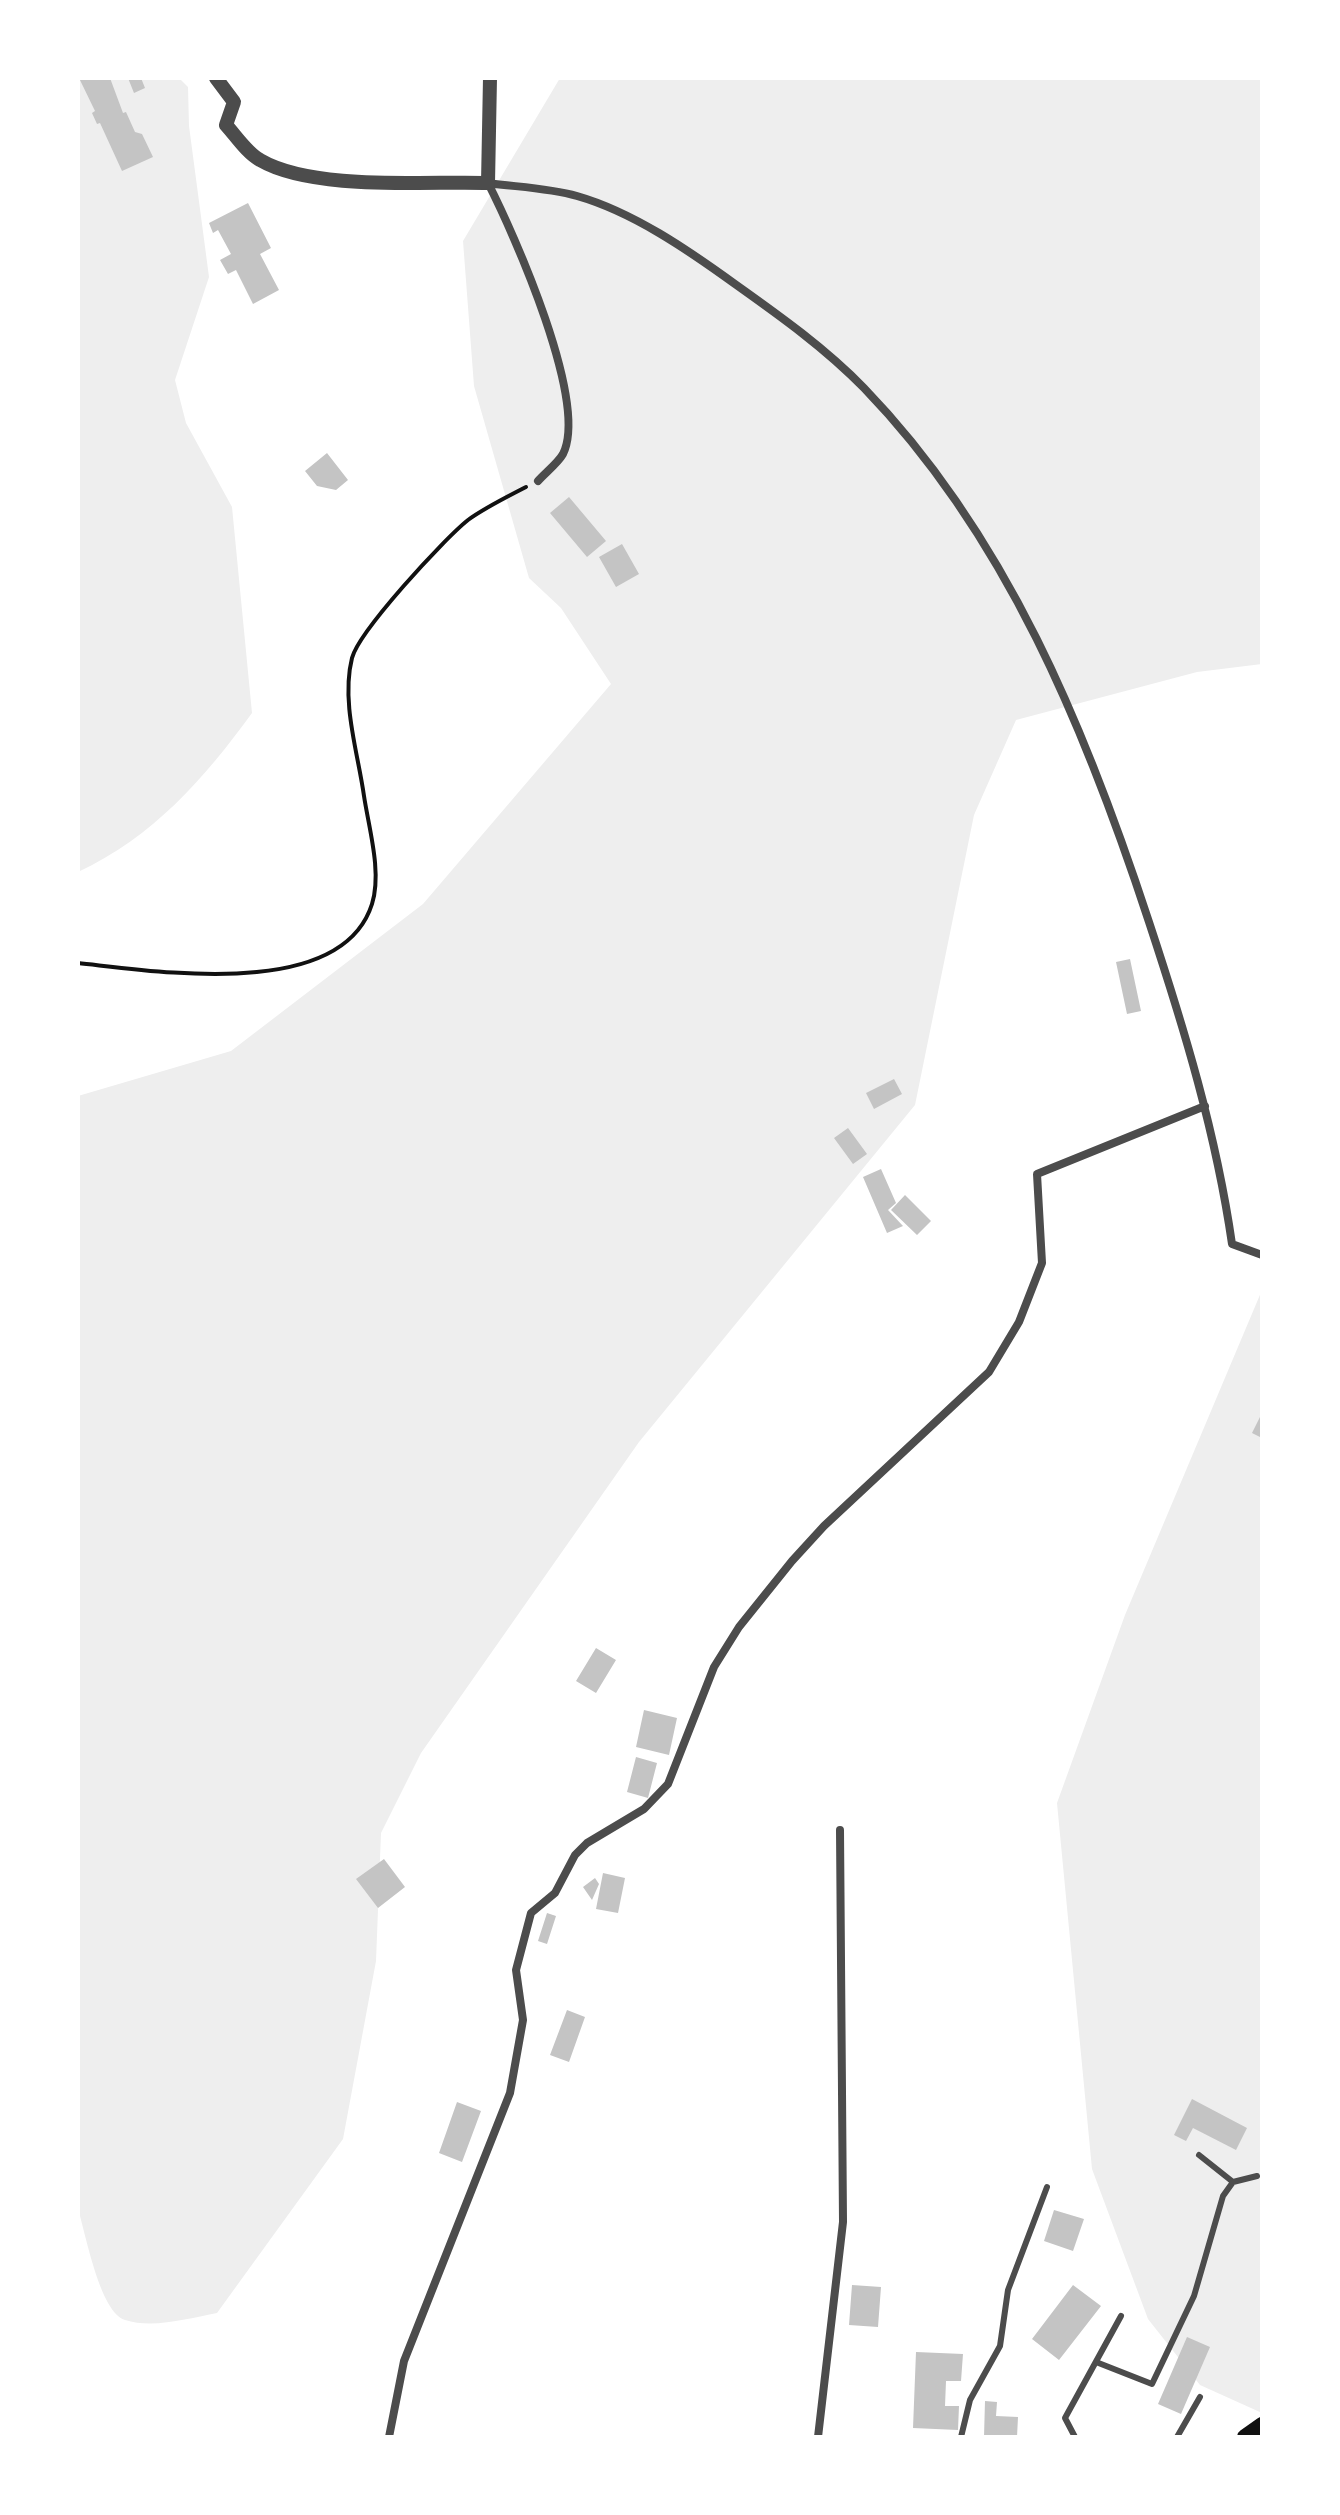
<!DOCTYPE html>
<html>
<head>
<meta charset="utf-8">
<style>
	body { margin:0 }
	#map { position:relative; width:1340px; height:2515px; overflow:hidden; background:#fff; font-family:Lato,sans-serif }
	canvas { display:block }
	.frame { position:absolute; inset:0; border:80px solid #fff; pointer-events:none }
</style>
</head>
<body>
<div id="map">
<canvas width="1340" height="2515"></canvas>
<div class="frame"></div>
</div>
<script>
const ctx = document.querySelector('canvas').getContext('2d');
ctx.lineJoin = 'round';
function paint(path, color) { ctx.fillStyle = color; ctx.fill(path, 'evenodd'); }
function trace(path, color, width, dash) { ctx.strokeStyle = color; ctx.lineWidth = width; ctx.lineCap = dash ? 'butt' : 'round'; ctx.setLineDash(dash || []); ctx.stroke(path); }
const green = new Path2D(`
	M78,78H179L188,87L189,126L209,277L175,380L186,423L232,507L252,713C204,779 153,837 78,872Z
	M560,78H1262V664L1197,672L1016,720L974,815L915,1105L639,1442L421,1753L381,1833L376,1961L343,2139L217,2313C190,2318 153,2329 125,2320C100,2312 86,2235 78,2209V1096L231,1051L423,904L611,684L561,608L529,578L474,386L463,241Z
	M1262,1290V2413L1200,2385L1148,2319L1092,2169L1057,1803L1125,1615Z`);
const building = new Path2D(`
	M79,78H110L123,113L126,112L135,132L142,134L153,157L122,171L100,123L97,124L92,113L95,111Z
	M128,78H141L145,88L134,93Z
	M248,203L271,248L260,254L279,290L253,304L236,270L228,274L220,260L231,254L218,230L213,233L209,223Z
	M327,453L348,480L336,490L317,486L305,471Z
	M569,497L606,541L587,557L550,513Z
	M622,544L639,574L616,587L599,557Z
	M1130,959L1141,1011L1127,1014L1116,962Z
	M894,1079L902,1094L874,1109L866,1093Z
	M848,1128L867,1154L853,1164L834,1138Z
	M881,1169L896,1203L888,1210L903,1226L887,1233L863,1177Z
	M905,1195L931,1221L917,1235L891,1210Z
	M1262,1413V1438L1252,1433Z
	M596,1648L616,1660L596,1693L576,1681Z
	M644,1710L677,1718L669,1755L636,1747Z
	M636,1757L657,1763L648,1798L627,1792Z
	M384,1859L405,1887L378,1908L356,1879Z
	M603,1873L625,1878L618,1913L596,1909Z
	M595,1878L599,1884L592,1900L583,1887Z
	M547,1913L556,1916L547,1944L538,1941Z
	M567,2010L585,2017L569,2062L550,2055Z
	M1192,2099L1247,2128L1236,2150L1193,2128L1186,2141L1174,2135Z
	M457,2102L481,2111L462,2162L439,2153Z
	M1054,2210L1084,2219L1073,2251L1044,2241Z
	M852,2285L881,2287L878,2327L849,2325Z
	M1073,2285L1101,2306L1059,2360L1032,2339Z
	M1187,2337L1210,2347L1181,2414L1158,2404Z
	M916,2352L963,2354L961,2381H946L945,2406H959L958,2430L913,2428Z
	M985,2401L997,2402L996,2416L1018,2417L1017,2437H984Z`);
const path = new Path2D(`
	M78,963C154,971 341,1002 372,904C382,872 369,829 364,796C358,753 341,702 352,658C359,631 444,539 468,520C486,507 507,497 526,487`);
const service = new Path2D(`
	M1199,2155L1233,2182
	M1096,2362L1152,2384L1194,2296L1223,2196L1233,2182L1257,2176
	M961,2437L970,2400L1000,2346L1008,2290L1047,2187
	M1075,2437L1065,2418L1121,2316
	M1177,2437L1200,2397`);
const minor = new Path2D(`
	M488,183C517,187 549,188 577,196C633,212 688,250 735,284C780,316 825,348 864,388C1007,536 1086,730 1149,922C1184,1028 1216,1133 1232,1244L1262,1255
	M488,183C514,234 589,402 563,454C558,463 545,473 538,481
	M389,2437L404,2361L510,2093L523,2020L516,1970L531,1913L555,1893L575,1855L587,1843L644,1809L668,1784L714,1667L739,1627L792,1561L824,1526L989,1372L1019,1322L1042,1263L1037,1174L1205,1106
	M818,2437L843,2222L840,1830`);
const tertiary = new Path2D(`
	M216,78L234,102L226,125C236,136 247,153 260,160C313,191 426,181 488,183L490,78`);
const secondary = new Path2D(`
	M1245,2437L1262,2425`);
paint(green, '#eee');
paint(building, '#c4c4c4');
trace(path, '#111', 4);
trace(service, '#4c4c4c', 6);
trace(minor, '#4c4c4c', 8);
trace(tertiary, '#4c4c4c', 14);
trace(secondary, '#111', 16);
</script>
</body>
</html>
